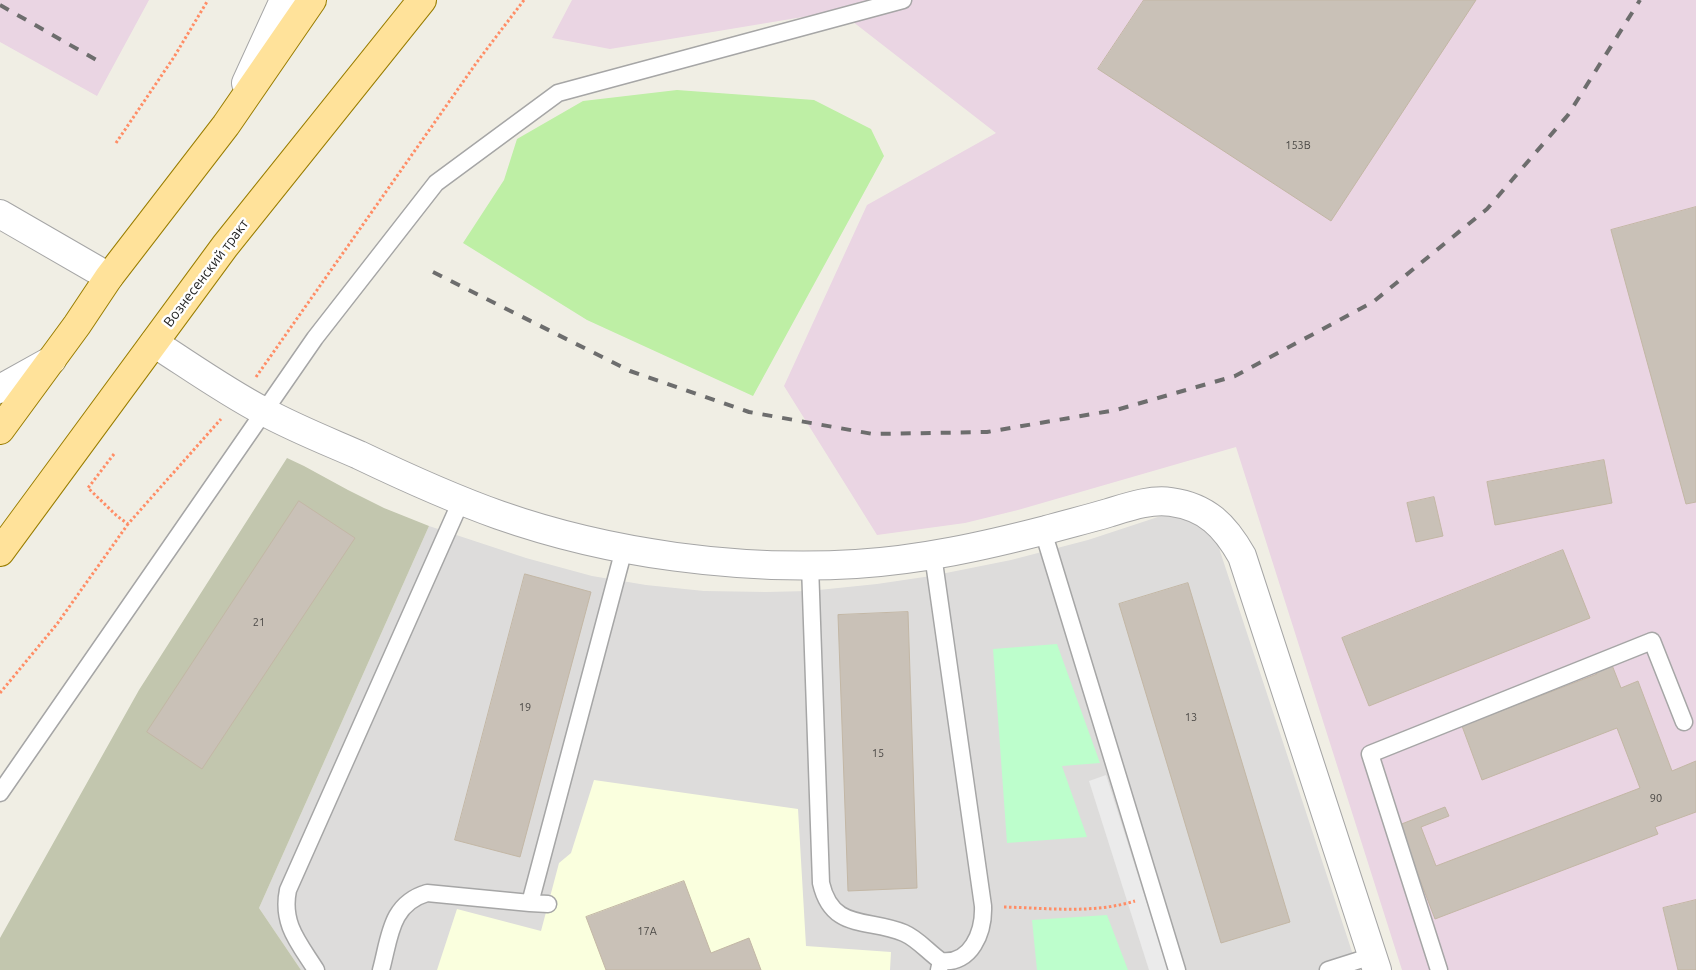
<!DOCTYPE html>
<html>
<head>
<meta charset="utf-8">
<style>
	body { margin:0 }
	canvas { display:block; background:#f0eee4 }
</style>
</head>
<body>
<canvas width="1696" height="970"></canvas>
<script>
const ctx = document.querySelector('canvas').getContext('2d');
ctx.lineJoin = 'round';
function paint(path, color) { ctx.fillStyle = color; ctx.fill(path, 'evenodd'); }
function trace(path, color, width, dash) { ctx.strokeStyle = color; ctx.lineWidth = width; ctx.lineCap = dash ? 'butt' : 'round'; ctx.setLineDash(dash || []); ctx.stroke(path); }
function label(font, color, halo, rows, align = 'center') {
  ctx.font = font + ' Ubuntu,sans-serif'; ctx.lineWidth = 5; ctx.setLineDash([]); ctx.textBaseline = 'middle'; ctx.strokeStyle = halo; ctx.fillStyle = color; for (const [text, x, y, turn = 0] of rows) {
    ctx.save(); ctx.translate(x, y); ctx.rotate((+turn || 0) * Math.PI / 180); ctx.textAlign = isNaN(turn) ? turn : align; if (halo) ctx.strokeText(text, 0, 0); ctx.fillText(text, 0, 0); ctx.restore();
  }
}
const residential = new Path2D(`
	M1164,515H1178L1208,529L1218,545L1358,970H301L259,908L429,526L526,558L592,576L646,585L704,591L766,592L809,591L877,584L931,576L1011,560L1088,540Z`);
const industrial = new Path2D(`
	M0,0H149L97,96L0,42Z
	M572,0H1696V970H1402L1236,447L1018,510L965,523L877,535L784,386L867,205L996,133L839,11L610,49L552,38Z`);
const education = new Path2D(`
	M594,780L798,809L806,946L891,952L890,970H437L457,909L541,931L559,863L571,853Z`);
const construction = new Path2D(`
	M287,458L304,466L348,490L384,508L429,526L259,908L301,970H0V938L139,690Z`);
const grass = new Path2D(`
	M677,90L814,100L871,129L884,156L753,396L587,320L463,243L504,180L517,139L583,101Z`);
const park = new Path2D(`
	M1057,644L1100,763L1062,766L1087,837L1007,843L993,649Z
	M1107,915L1128,970H1037L1032,920Z`);
const parking = new Path2D(`
	M1106,775L1168,970H1149L1089,781Z`);
const building = new Path2D(`
	M1144,0H1476L1331,221L1098,69Z
	M1696,207V502L1686,504L1611,230Z
	M1604,460L1612,503L1495,525L1487,482Z
	M1434,497L1443,536L1416,542L1407,503Z
	M299,501L355,538L202,769L147,732Z
	M1563,550L1590,618L1369,706L1342,638Z
	M525,574L591,592L520,857L455,840Z
	M1188,583L1290,922L1221,943L1119,604Z
	M908,612L917,888L848,891L838,615Z
	M1610,660L1621,688L1638,681L1672,771L1696,761V812L1655,827L1658,834L1435,919L1399,825L1445,807L1449,816L1421,827L1436,866L1640,788L1617,728L1482,780L1462,726L1597,674L1593,666Z
	M684,881L711,953L749,938L761,970H606L586,917Z
	M1696,900V970H1678L1663,908Z`);
const path = new Path2D(`
	M116,143L174,57L208,0
	M256,377L477,62L524,0
	M114,454L88,488L117,516L128,524L221,419
	M0,693L57,624L128,524
	M1004,907C1048,908 1093,914 1135,901`);
const service = new Path2D(`
	M1043,531L1177,970
	M933,555L983,906C984,932 971,965 941,961L939,970
	M810,565L821,883C832,931 867,918 904,933C918,939 928,952 941,961
	M0,793L315,338L436,183L558,93L903,0
	M530,903L548,904
	M316,970C299,943 281,924 288,890L461,501
	M381,970C390,937 390,904 427,893L530,903L624,549
	M1328,970L1372,956
	M1439,970L1370,754L1652,641L1684,722`);
const minor = new Path2D(`
	M246,83L284,0
	M0,214L109,277
	M154,343C190,366 225,391 263,411C294,428 327,441 359,455C405,477 451,498 499,515C610,554 739,571 856,564C921,560 984,546 1046,530C1067,524 1088,519 1108,513C1128,507 1150,499 1171,502C1207,507 1225,526 1242,556L1377,970
	M0,389L52,360`);
const primary = new Path2D(`
	M0,430L77,325L109,277L226,125L312,0
	M0,552L225,246L422,0`);
const rail = new Path2D(`
	M0,5L100,62
	M433,272L630,371L749,412L873,434L987,432L1116,410L1235,376L1373,302L1487,209L1568,115L1640,0`);
const numberNames = [
	["153В",1298,145],
	["21",259,622],
	["19",525,707],
	["13",1191,717],
	["15",878,753],
	["90",1656,798],
	["17А",647,931]
];
const streetNames = [
	["Вознесенский тракт",206,273,-53]
];
paint(residential, '#dddcdb');
paint(industrial, '#ead5e3');
paint(education, '#faffde');
paint(construction, '#c2c6ae');
paint(grass, '#beefa5');
paint(park, '#bdfecc');
paint(parking, '#ebebeb');
paint(building, '#c9c1b7');
trace(building, '#c3b7a5', 1);
trace(service, '#a6a6a6', 19);
trace(minor, '#a6a6a6', 30);
trace(primary, '#997d00', 30);
trace(path, '#ff8d66', 3, [2.5, 2.5]);
trace(service, '#fff', 16);
trace(minor, '#fff', 28);
trace(primary, '#ffe29a', 28);
trace(rail, '#6d6d6d', 4, [10, 10]);
label('11px', '#4a4845', null, numberNames);
label('14px', '#1f1f1f', '#fff', streetNames);
</script>
</body>
</html>
